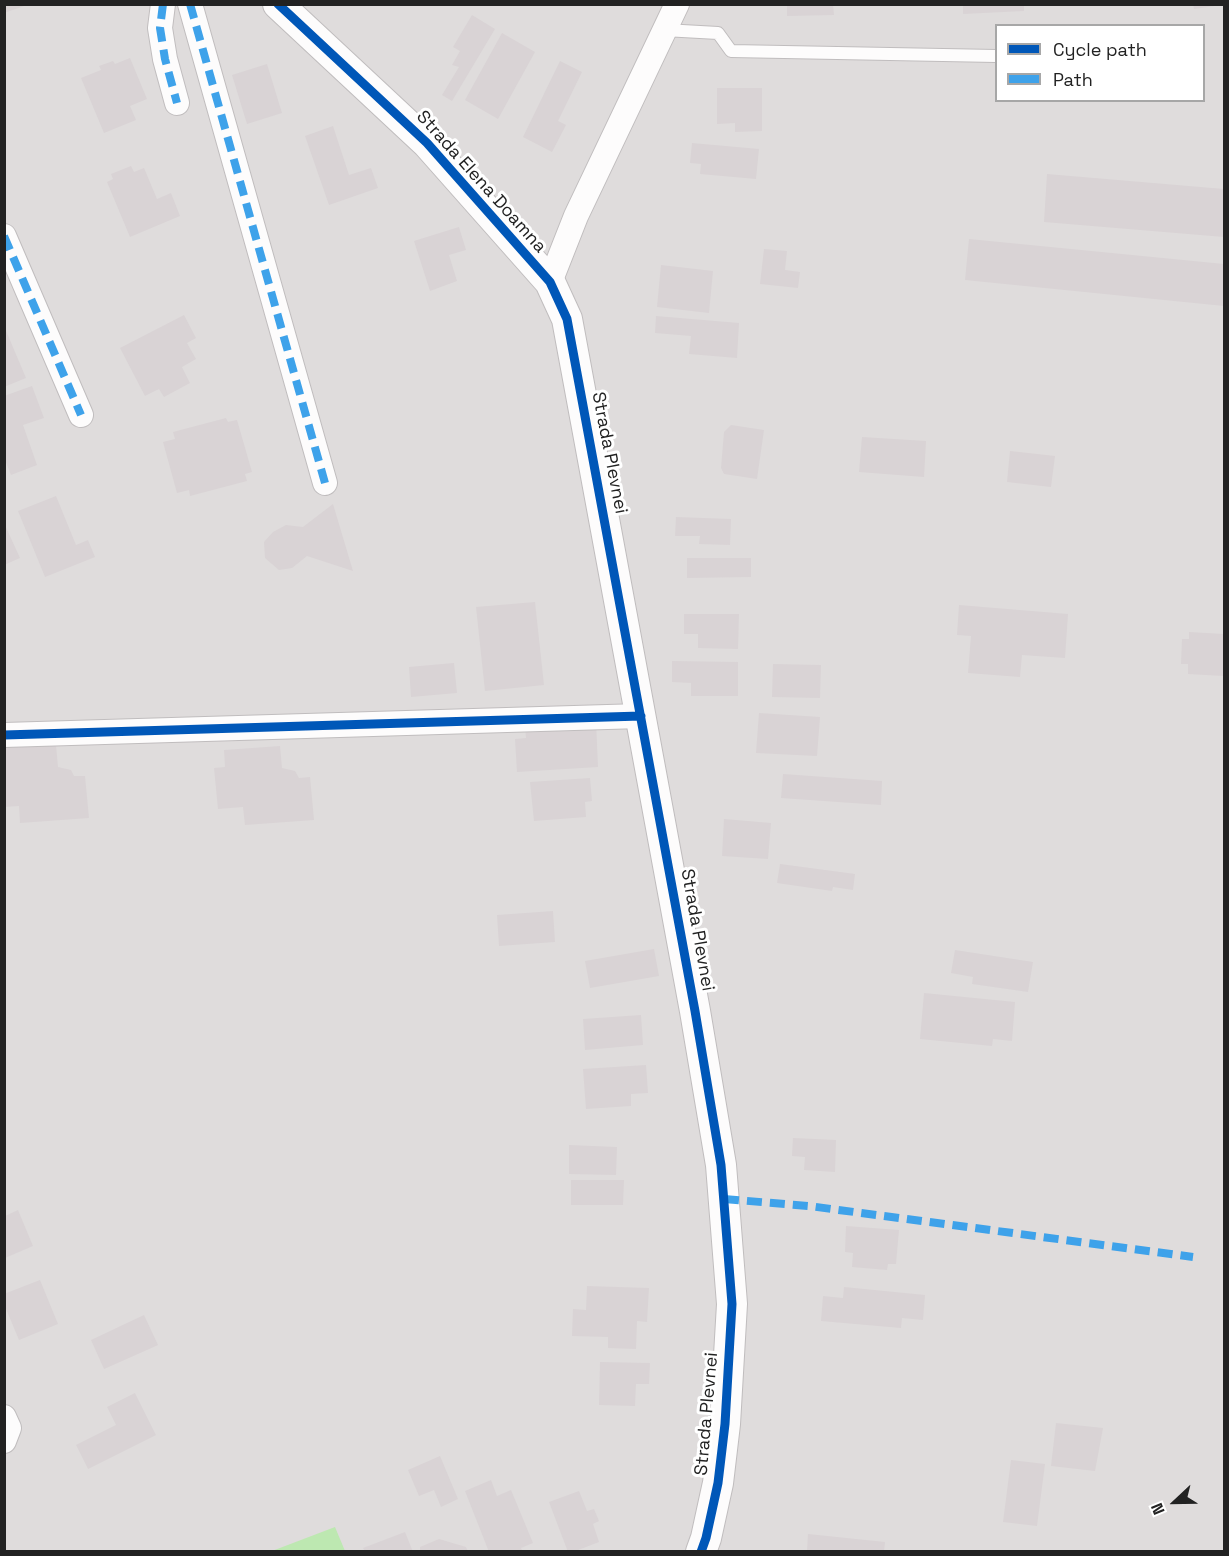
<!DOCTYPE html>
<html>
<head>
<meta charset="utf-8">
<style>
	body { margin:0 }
	#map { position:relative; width:1229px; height:1556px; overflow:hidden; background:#f0eaeb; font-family:"Space Grotesk",sans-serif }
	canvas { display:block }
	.frame { position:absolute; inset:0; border:6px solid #222; pointer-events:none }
	.legend { position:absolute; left:995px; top:24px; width:210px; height:78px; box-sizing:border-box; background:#fff; border:2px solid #a7a7a7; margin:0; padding:8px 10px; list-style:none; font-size:18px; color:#222 }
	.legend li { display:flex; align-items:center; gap:12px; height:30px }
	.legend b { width:30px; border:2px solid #a7a7a7 }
	.north { position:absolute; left:1145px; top:1472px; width:60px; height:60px; -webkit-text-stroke:4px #fff; paint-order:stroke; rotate:248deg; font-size:16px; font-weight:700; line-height:24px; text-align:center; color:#222 }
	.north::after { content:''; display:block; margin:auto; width:21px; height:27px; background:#222; clip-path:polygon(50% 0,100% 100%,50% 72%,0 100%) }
</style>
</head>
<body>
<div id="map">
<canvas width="1229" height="1556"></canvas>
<div class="frame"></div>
<ul class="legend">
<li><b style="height:8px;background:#0057b8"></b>Cycle path</li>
<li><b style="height:8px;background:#3ea2ea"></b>Path</li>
</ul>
<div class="north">N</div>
</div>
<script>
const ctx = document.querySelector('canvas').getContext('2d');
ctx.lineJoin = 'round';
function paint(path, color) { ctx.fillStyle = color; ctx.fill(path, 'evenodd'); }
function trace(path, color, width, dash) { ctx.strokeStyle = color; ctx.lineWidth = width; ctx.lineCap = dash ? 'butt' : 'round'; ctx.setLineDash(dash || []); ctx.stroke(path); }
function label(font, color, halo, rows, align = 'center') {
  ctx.font = font + ' "Space Grotesk",sans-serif'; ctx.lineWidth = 6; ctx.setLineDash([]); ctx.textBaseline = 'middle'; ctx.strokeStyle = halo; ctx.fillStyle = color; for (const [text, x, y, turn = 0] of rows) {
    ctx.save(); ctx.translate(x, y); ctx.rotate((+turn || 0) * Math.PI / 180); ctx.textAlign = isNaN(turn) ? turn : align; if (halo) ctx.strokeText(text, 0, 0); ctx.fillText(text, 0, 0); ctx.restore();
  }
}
const residential = new Path2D(`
	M5,5H1224V1551H5ZM996,26H1204V100H996Z`);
const pitch = new Path2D(`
	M335,1527L345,1551H272Z`);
const building = new Path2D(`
	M4,4H27V5L4,13Z
	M787,4H833L834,15L787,16Z
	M963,4H1024V11L963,14Z
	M1193,4H1215V6L1194,9Z
	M472,15L495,29L452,101L442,95L459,67L452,65L460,51L453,47Z
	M502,33L535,52L498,119L465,100Z
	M130,58L147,99L130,106L136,120L104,133L81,78L101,70L99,66L113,61L115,64Z
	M560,61L582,72L558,121L566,125L552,152L523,137Z
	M267,64L282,113L247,124L232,75Z
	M717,88H762V131L735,132V123L717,124Z
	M333,126L349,175L371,168L378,188L329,205L305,136Z
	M692,143L759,149L756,179L700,174L701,164L690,163Z
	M131,166L134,172L144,168L157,199L171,193L180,216L130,237L107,182L113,179L111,174Z
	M1047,174L1224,189V237L1044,222Z
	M459,227L466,250L449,255L457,281L430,291L414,241Z
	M969,239L1224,264V306L965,280Z
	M764,249L787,251L785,270L800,272L798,288L760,284Z
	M661,265L713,271L709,313L657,307Z
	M184,315L196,338L187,343L196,359L182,367L190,383L164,397L159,389L145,396L120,348Z
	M656,316L739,323L737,358L689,354L691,336L655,333Z
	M4,326L26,378L4,387Z
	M32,386L44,418L23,425L37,465L11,475L4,457V396Z
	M226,418L228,422L237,420L252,472L245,474L247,481L190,496L189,490L177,493L163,442L175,439L173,432Z
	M731,425L764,430L757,479L724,474L721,468L724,432Z
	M862,437L926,441L924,477L859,472Z
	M1010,451L1055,456L1051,487L1007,482Z
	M56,496L76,545L88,540L95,557L45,577L18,511Z
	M333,504L353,571L307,556L292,568L279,570L265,558L264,542L273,532L286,525L303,527Z
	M676,517L731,519L730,545L699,544L700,536H675Z
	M4,523L20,558L4,565Z
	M687,558H751V577L687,578Z
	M535,602L544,685L485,691L476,607Z
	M959,605L1068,614L1065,658L1022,655L1020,677L968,673L971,636L957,635Z
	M684,614H739L738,649L698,648V634H684Z
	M1189,632L1224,634V676L1188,674V664H1181L1182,639H1189Z
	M672,661L738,662V696H691V683L672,682Z
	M454,663L457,693L411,697L409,667Z
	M773,664L821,665L820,698L772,697Z
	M759,713L820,717L817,756L756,753Z
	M596,721L598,767L517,772L515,739L526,738L525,726Z
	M56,745L58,767L71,770L74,776H85L89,818L20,823L19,806L4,807V748Z
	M280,746L282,768L295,771L299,778L310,777L314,820L245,825L243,807L218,809L214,768L225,767L224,750Z
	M783,774L882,781L881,805L781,798Z
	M590,778L592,801L585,802L586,817L534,821L530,782Z
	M724,819L771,823L768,859L722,856Z
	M780,864L855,874L853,890L833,887L832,891L777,883Z
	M553,911L555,942L499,946L497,915Z
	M654,949L659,976L590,988L585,961Z
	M955,950L1033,962L1028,992L972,984L973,977L951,973Z
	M924,993L1015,1002L1012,1041L993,1039L992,1046L920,1039Z
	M641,1015L643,1045L585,1050L583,1019Z
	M646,1065L648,1093L631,1094V1106L586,1109L583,1069Z
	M793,1138L836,1140L835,1172L804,1170L805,1157L792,1156Z
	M569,1145L617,1147L616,1175L569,1174Z
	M571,1180H624L623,1205H571Z
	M18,1210L33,1246L5,1258V1216Z
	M846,1226L899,1230L896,1264H888L887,1270L852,1267L853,1253L845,1252Z
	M40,1280L58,1324L19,1340L4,1304V1294Z
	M587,1286L649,1288L647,1322L637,1321L636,1349L608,1348V1337L572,1336L573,1309L586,1310Z
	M844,1287L925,1295L923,1320L902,1318L901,1328L821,1321L823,1296L843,1298Z
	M144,1315L158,1345L104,1369L91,1340Z
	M600,1362L650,1363L649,1384H636L635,1406L599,1405Z
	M135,1393L156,1435L88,1469L76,1445L116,1425L107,1407Z
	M1056,1423L1103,1428L1095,1471L1051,1466Z
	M440,1456L458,1499L441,1507L434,1490L419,1496L408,1470Z
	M1011,1460L1045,1464L1037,1526L1003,1522Z
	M491,1480L497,1496L511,1490L533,1543L521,1548L523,1552H489L465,1491Z
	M579,1491L587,1511L594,1509L599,1521L593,1524L599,1542L573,1552H568L549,1502Z
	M405,1532L413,1552H365L363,1548Z
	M808,1534L885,1542L884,1552H807Z
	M439,1539L466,1547L468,1552H420V1547Z`);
const service = new Path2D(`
	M664,30L718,33L731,51L996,56`);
const minor = new Path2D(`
	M163,4L160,28L165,59L177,103
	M190,4L325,483
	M4,236L81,415
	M550,282L576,216L677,4
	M4,735L641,716
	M4,1417L9,1428L4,1441`);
const tertiary = new Path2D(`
	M278,4L427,143L550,282L567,319L695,1011L721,1165L732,1304L725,1424L718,1483L706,1538L701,1552`);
const quiet = new Path2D(`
	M163,4L160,28L165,59L177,103
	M190,4L325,483
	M4,236L81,415
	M724,1199L809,1206L1193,1257`);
const cycleway = new Path2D(`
	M278,4L427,143L550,282L567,319L695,1011L721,1165L732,1304L725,1424L718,1483L706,1538L701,1552
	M4,735L641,716`);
const streetNames = [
	["Strada Elena Doamna",481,182,48],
	["Strada Plevnei",609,453,79],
	["Strada Plevnei",697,930,80],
	["Strada Plevnei",707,1414,-85]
];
paint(residential, '#dfdcdc');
paint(pitch, '#bde8b1');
paint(building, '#d9d3d5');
trace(service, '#c0bdbe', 14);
trace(minor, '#c0bdbe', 26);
trace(tertiary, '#c0bdbe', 32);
trace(service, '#fdfcfc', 12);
trace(minor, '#fdfcfc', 24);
trace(tertiary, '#fdfcfc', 30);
trace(quiet, '#3ea2ea', 8, [15, 8]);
trace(cycleway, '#0057b8', 9);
label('18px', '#222', '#fff', streetNames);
</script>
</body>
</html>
